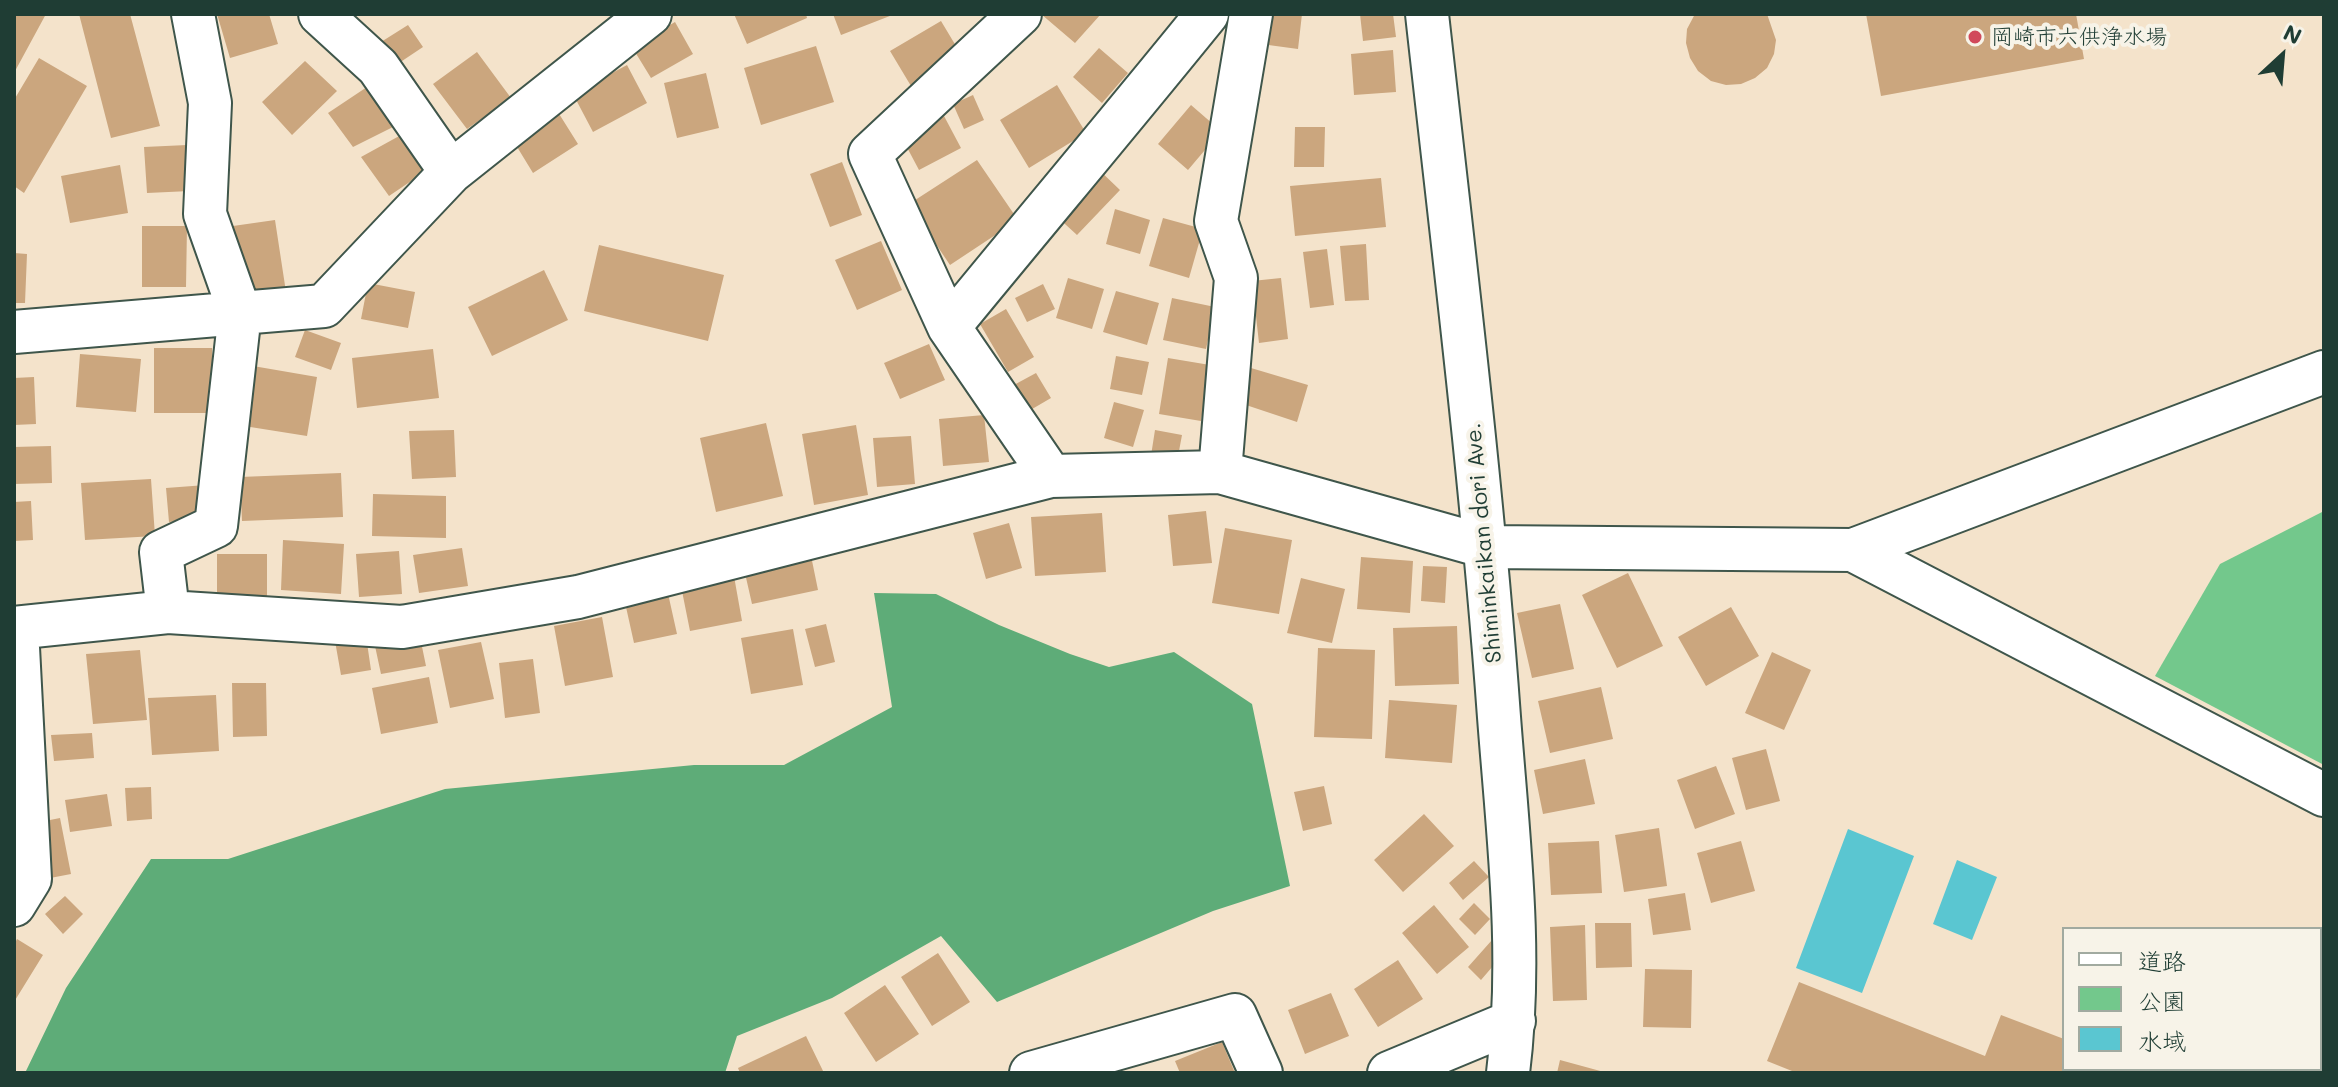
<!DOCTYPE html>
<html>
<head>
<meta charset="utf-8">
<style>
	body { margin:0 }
	#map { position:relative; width:2338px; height:1087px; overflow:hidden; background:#f4e3cb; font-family:Mali,"Klee One",sans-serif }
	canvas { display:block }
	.frame { position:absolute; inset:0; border:16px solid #1f3d34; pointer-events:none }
	.legend { position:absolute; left:2062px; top:927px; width:260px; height:144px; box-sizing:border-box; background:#f7f3e8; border:2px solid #a1aaa0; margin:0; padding:10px 14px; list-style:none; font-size:24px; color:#1f3d34 }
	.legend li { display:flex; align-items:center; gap:16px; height:40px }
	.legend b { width:40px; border:2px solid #a1aaa0 }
	.north { position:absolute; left:2242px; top:16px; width:80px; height:80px; -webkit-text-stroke:6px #f7f3e8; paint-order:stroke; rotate:26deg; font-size:22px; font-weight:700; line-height:32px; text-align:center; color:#1f3d34 }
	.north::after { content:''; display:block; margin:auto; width:28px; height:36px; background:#1f3d34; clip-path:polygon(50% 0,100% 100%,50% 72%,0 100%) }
</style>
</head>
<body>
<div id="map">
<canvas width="2338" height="1087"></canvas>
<div class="frame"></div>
<ul class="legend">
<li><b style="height:10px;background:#fff"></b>道路</li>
<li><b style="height:22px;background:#73c88c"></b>公園</li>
<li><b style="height:22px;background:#5ac6d1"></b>水域</li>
</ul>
<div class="north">N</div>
</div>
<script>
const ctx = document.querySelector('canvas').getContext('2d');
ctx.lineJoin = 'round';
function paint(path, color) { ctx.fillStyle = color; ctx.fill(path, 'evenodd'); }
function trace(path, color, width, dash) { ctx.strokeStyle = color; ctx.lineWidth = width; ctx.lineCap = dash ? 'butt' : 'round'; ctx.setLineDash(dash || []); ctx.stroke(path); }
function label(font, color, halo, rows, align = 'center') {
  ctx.font = font + ' Mali,"Klee One",sans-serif'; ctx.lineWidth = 8; ctx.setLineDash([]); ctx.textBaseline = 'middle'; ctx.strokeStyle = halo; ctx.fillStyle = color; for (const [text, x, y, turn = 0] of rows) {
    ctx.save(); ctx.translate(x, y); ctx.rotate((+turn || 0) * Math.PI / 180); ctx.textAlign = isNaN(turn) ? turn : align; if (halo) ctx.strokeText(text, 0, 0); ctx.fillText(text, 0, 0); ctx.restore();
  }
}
const green = new Path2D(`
	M2324,511V765L2155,676L2220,564Z`);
const forest = new Path2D(`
	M874,593L936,594L999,625L1070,654L1109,667L1174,652L1252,704L1290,886L1213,911L997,1002L941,936L832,998L737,1036L725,1073H25L66,988L151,859H228L445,789L694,765H784L892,707Z`);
const water = new Path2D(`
	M1848,829L1914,856L1862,993L1796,968Z
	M1957,860L1997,877L1972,940L1933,924Z`);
const building = new Path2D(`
	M14,14H46L14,73Z
	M79,14H130L160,126L111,138Z
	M217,14H269L278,44L230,58Z
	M734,14H806L807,18L747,44Z
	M833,14H895L841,35Z
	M1041,14H1101L1075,43Z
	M1265,14H1302L1298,49L1261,44Z
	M1360,14H1393L1396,37L1363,41Z
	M1695,14H1767L1776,40L1774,54L1767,68L1755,78L1741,84L1726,85L1711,81L1698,71L1690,58L1686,43L1687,29Z
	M1866,14H2076L2084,59L1881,96Z
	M941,21L962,56L911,86L890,51Z
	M675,22L693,54L651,78L632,47Z
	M408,25L423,47L396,65L381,42Z
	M816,46L834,102L761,125L744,68Z
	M1099,48L1128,73L1102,103L1073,77Z
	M1393,50L1396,92L1354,95L1351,54Z
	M477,52L511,98L467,129L433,84Z
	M39,58L87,86L24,193L14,186V100Z
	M305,61L337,91L292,135L262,102Z
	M627,65L647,103L593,132L573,94Z
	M706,73L719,128L677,138L664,83Z
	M370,85L399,124L353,147L328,113Z
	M1057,85L1086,133L1029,168L1000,120Z
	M973,95L984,120L964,129L953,104Z
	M1191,105L1221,131L1188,170L1158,144Z
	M556,109L578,144L533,173L511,137Z
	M944,116L961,148L919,170L902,138Z
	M1295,127H1325L1324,167H1294Z
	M401,135L426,171L389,196L361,157Z
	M187,145L190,191L147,193L144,147Z
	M977,160L1018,220L950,265L909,204Z
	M842,162L862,215L830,227L810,174Z
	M120,165L128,213L70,223L61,176Z
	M1096,167L1120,190L1077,235L1053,213Z
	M1381,178L1386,227L1295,236L1290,186Z
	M1115,209L1150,220L1140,254L1106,244Z
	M1163,218L1203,229L1189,278L1149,266Z
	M275,220L286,292L237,300L226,227Z
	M142,226H187L186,287H142Z
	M881,241L902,290L857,310L835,260Z
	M1366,244L1369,300L1345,301L1340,246Z
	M599,245L724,275L708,341L584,311Z
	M1327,249L1334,305L1310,308L1303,252Z
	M14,253L27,254L25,303H14Z
	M544,270L568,320L492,356L468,307Z
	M1068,278L1104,289L1092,329L1056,318Z
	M1281,278L1288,339L1259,343L1252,281Z
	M368,283L415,292L408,328L361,319Z
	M1043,284L1055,309L1027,322L1015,298Z
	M1116,291L1159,303L1147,345L1103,332Z
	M1172,298L1215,307L1206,349L1163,340Z
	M1006,309L1034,357L1008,372L980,324Z
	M305,330L341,343L331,370L295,357Z
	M929,344L945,380L900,399L884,363Z
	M154,348H212L213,413H154Z
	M433,349L439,398L357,408L352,358Z
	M80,354L141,359L136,412L76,407Z
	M1116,356L1149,362L1142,395L1110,389Z
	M1168,358L1210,365L1201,421L1159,414Z
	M253,366L317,377L307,436L244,426Z
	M1251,368L1308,385L1297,422L1240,403Z
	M1036,373L1051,398L1027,412L1012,386Z
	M34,377L36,424L14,425V378Z
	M1114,402L1144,410L1133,447L1104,438Z
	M984,415L989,462L943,466L939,419Z
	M766,423L783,496L716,512L700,438Z
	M856,425L868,495L814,505L802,434Z
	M454,430L456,477L412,479L409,431Z
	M1155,430L1182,435L1176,467L1150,462Z
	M911,436L915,484L877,487L873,438Z
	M51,446L52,483L14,484V447Z
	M341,473L343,517L242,521L240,477Z
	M151,479L155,536L85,540L81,483Z
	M206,485L209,518L169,522L166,488Z
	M373,494L446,496V538L372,536Z
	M31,501L33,540L14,541V502Z
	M1206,511L1212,563L1173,566L1168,515Z
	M1102,513L1106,572L1035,576L1031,517Z
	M1009,523L1022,568L986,579L973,533Z
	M1225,528L1292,540L1279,614L1212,603Z
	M283,540L344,544L341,594L281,590Z
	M809,546L818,590L752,604L742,560Z
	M462,548L468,586L419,593L413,555Z
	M399,551L402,594L359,597L356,554Z
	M217,554H267V605H217Z
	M1361,557L1413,561L1410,613L1357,609Z
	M732,565L742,621L690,631L679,576Z
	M1423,566L1447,567L1445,603L1421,601Z
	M1628,573L1663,646L1617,668L1582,595Z
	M1301,578L1345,589L1332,643L1287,633Z
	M665,580L677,634L634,643L622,589Z
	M1560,604L1574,669L1532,678L1517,613Z
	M1731,607L1759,656L1706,686L1678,637Z
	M602,617L613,677L565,686L554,626Z
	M826,624L835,662L815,667L805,629Z
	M1457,626L1459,684L1395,686L1393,628Z
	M793,629L803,685L751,694L741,638Z
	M366,636L371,670L341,675L335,641Z
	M420,637L426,666L381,674L375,646Z
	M481,642L494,699L450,708L438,650Z
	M1318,648L1375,650L1372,739L1314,737Z
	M140,650L147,720L93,724L86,654Z
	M1772,652L1811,670L1784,730L1745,713Z
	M533,659L540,713L505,718L499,663Z
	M429,677L438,723L381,734L372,688Z
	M232,683H266L267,736L233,737Z
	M1601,687L1613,739L1550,753L1538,701Z
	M216,695L219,751L152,755L148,698Z
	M1389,700L1457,705L1452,763L1385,758Z
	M92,733L94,758L54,761L51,735Z
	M1766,749L1780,801L1746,810L1732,758Z
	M1585,759L1595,804L1543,814L1534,770Z
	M1716,766L1735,814L1695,829L1677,780Z
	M1324,786L1332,824L1303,831L1294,792Z
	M151,787L152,819L127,821L125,788Z
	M107,794L112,826L70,832L65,800Z
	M1424,814L1454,846L1403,892L1374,860Z
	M60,818L71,874L45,879L35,823Z
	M1659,828L1667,886L1624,892L1615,835Z
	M1599,841L1602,893L1551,895L1548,843Z
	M1741,841L1755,891L1711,903L1697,853Z
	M1474,861L1489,877L1463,900L1449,883Z
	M1685,893L1691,930L1653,935L1648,899Z
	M65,896L83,914L63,934L45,914Z
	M1474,903L1490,919L1475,935L1459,919Z
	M1434,905L1469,947L1437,974L1402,933Z
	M1595,923H1631L1632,967L1596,968Z
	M1585,925L1587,1000L1553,1001L1550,927Z
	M17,939L43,955L14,1002V945Z
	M1492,940L1505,952L1481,980L1468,967Z
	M938,953L970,1002L932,1026L901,977Z
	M1398,960L1423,999L1378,1027L1354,989Z
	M1645,969L1692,970L1691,1028L1643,1027Z
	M1799,982L1985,1056L2001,1015L2064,1039V1069H2142L2151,1073H1797L1767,1061Z
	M885,985L919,1034L876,1062L844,1013Z
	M1331,993L1349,1036L1305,1054L1288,1010Z
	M806,1036L824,1073H740L738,1068Z
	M1222,1042L1235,1073H1180L1175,1061Z
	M1560,1060L1604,1072V1073H1557Z`);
const minor = new Path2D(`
	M320,14L378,67L451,172
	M1020,14L870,154L949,327L1051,476
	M1427,14C1453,248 1482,482 1499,717C1508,836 1523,955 1508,1073
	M949,327C1035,222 1122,119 1207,14
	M14,332L324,306L451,172L650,14
	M1220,472L1236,278L1216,221L1251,14
	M1853,550L2324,795
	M168,612L161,552L216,526L240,313L205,214L210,103L193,14
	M14,628L168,612L402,627L578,597L1051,476L1220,472L1487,547L1853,550L2324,372
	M14,905L30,879L17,628
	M2320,1064L2324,1055
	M1031,1073L1235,1015L1261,1073
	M1389,1073L1514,1021`);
const markers = [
	[1975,37,8,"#d1495b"]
];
const poiNames = [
	["岡崎市六供浄水場",1991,37]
];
const streetNames = [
	["Shiminkaikan dori Ave.",1484,543,-95]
];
paint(green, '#73c88c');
paint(forest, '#5eac78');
paint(water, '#5ac6d1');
paint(building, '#cba67e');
trace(minor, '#3f564b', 46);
trace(minor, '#fff', 42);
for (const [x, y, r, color] of markers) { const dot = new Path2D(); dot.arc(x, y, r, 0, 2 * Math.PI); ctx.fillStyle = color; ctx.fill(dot); trace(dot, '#f7f3e8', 3); }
label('22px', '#1f3d34', '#f7f3e8', poiNames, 'left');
label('22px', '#1f3d34', '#f7f3e8', streetNames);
</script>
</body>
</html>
